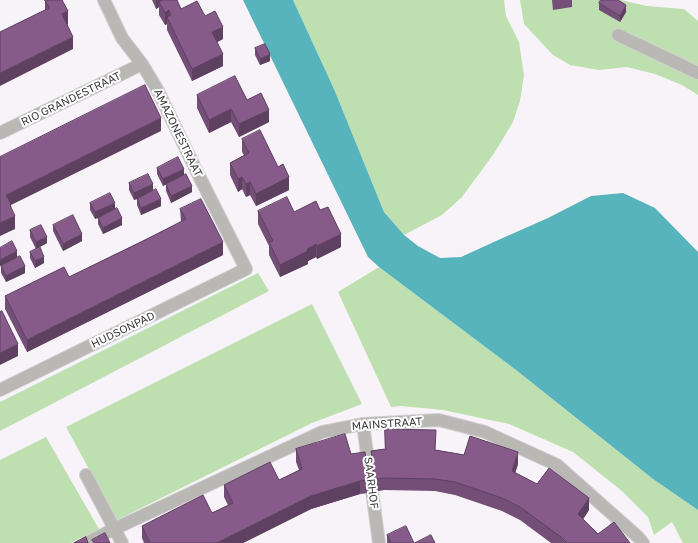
<!DOCTYPE html>
<html>
<head>
<meta charset="utf-8">
<style>
	body { margin:0 }
	canvas { display:block; background:#f8f3f8 }
</style>
</head>
<body>
<canvas width="698" height="543"></canvas>
<script>
const ctx = document.querySelector('canvas').getContext('2d');
ctx.lineJoin = 'round';
function paint(path, color) { ctx.fillStyle = color; ctx.fill(path, 'evenodd'); }
function trace(path, color, width, dash) { ctx.strokeStyle = color; ctx.lineWidth = width; ctx.lineCap = dash ? 'butt' : 'round'; ctx.setLineDash(dash || []); ctx.stroke(path); }
function label(font, color, halo, rows, align = 'center') {
  ctx.font = font + ' "Golos Text",sans-serif'; ctx.lineWidth = 4; ctx.setLineDash([]); ctx.textBaseline = 'middle'; ctx.strokeStyle = halo; ctx.fillStyle = color; for (const [text, x, y, turn = 0] of rows) {
    ctx.save(); ctx.translate(x, y); ctx.rotate((+turn || 0) * Math.PI / 180); ctx.textAlign = isNaN(turn) ? turn : align; if (halo) ctx.strokeText(text, 0, 0); ctx.fillText(text, 0, 0); ctx.restore();
  }
}
const green = new Path2D(`
	M293,0H504L506,16L519,42L524,75L520,101L513,122L495,152L462,197L442,215L404,235L384,212L334,89Z
	M520,0H621L647,6L684,9L698,21V95L682,85L655,74L627,67L599,70L570,65L553,55L524,24Z
	M379,267L516,370L653,479L698,510V543H683L672,522L654,535L648,517L622,491L573,452L509,424L443,410L401,406L391,407L338,292Z
	M258,273L269,291L0,431V402Z
	M312,304L362,404L312,423L117,520L66,427Z
	M46,437L99,529L71,543H0V460Z`);
const water = new Path2D(`
	M243,0H293L334,89L384,212L404,235L418,246L440,258L461,257L496,241L548,218L591,196L623,193L655,208L698,252V510L653,479L516,370L379,267L368,257Z`);
const pedestrian = new Path2D(`
	M363,424L379,543
	M86,543L114,529`);
const minor = new Path2D(`
	M618,35L698,73
	M0,133L142,64
	M0,390L246,269L197,172L157,89L142,64L122,38L104,0
	M86,475L122,543
	M114,529L322,432L363,424L439,420L485,432L557,465L638,537L643,543`);
const wall = new Path2D(`
	M45,0H62L73,49L45,10Z
	M152,0H177L181,9L205,16L223,39L217,42L223,66L192,81L167,30V24L165,25L159,15V7L156,9Z
	M552,0H572V7L553,10Z
	M599,3L626,12L620,22L599,10Z
	M255,48L270,61L260,65L255,55Z
	M197,95L247,100L269,122L239,137L231,122L209,133L197,108Z
	M242,139L278,167L289,190L256,206L250,195L246,197L242,189L238,192L230,175V163L244,155L242,152Z
	M157,168L184,175L192,192L171,203L166,191V184L163,186L157,174Z
	M129,183L153,190L161,206L141,215L137,205V199L134,200L129,190Z
	M90,203L115,209L122,225L103,234L98,224V218L95,219L90,210Z
	M180,209L223,255L27,352L5,309V296L69,277L181,222Z
	M320,210L341,247L317,259L316,257L308,261V264L280,277L269,255V246L258,224V211L294,212Z
	M53,225L82,241L63,251L53,231Z
	M30,230L47,243L36,249L30,237Z
	M30,252L44,263L35,268L30,258Z
	M17,258L25,273L6,282L1,273V266Z
	M296,449L351,454L369,480V493L360,494L311,509L243,543H144L142,538V526L212,513L228,505L224,497V485L279,480L299,470L296,462Z
	M385,449L436,450L518,464L515,473L589,510L583,519L598,534L630,543H551L520,520L502,511L455,495L435,491L384,490L375,492L371,464V451Z
	M387,535L414,543H387Z`);
const shadedWall = new Path2D(`
	M156,0H174L159,2V7L156,9Z
	M626,5V12L620,22V16Z
	M169,10V21L167,17V24L165,25V13Z
	M68,11V24L62,27V14Z
	M223,27V39L212,45V32Z
	M73,37V49L0,86V73Z
	M223,54V66L192,81V69Z
	M270,54V61L260,65V59Z
	M231,109V122L209,133V120Z
	M269,110V122L239,137V124Z
	M161,118V131L11,205V217L6,195Z
	M184,169V175L163,186V179Z
	M242,177V189L238,192V179Z
	M289,177V190L256,206V194Z
	M250,182V195L246,197V184Z
	M153,184V190L134,200V193Z
	M192,186V192L171,203V196Z
	M161,199V206L141,215V208Z
	M115,203V209L95,219V212Z
	M15,216V229L0,236V223Z
	M122,218V225L103,234V228Z
	M82,234V241L63,251V244Z
	M341,234V247L317,259V246Z
	M47,237V243L36,249V242Z
	M223,242V255L27,352V340Z
	M316,244V257L308,261V264L280,277V265L307,249Z
	M17,251V258L0,266V260Z
	M44,257V263L35,268V261Z
	M25,266V273L6,282V276Z
	M18,344V356L0,365V353Z
	M518,452V464L512,483V471Z
	M360,481V494L311,509L243,543H217L311,496Z
	M589,498V510L578,527V514Z`);
const building = new Path2D(`
	M45,0H62L68,11L62,14L73,37L0,73V32L49,8Z
	M163,0H177L181,9L197,1L205,16L215,11L223,27L212,32L223,54L192,69L167,17L171,15L169,10L165,13L159,2Z
	M601,0H618L626,5L620,16L599,3Z
	M265,44L270,54L260,59L255,48Z
	M235,76L247,100L261,93L269,110L239,124L231,109L209,120L197,95Z
	M145,85L161,118L6,195L11,204L10,205L15,216L0,223V157Z
	M260,130L278,167L283,164L289,177L256,194L250,182L246,184L242,177L238,179L230,163L249,153L242,139Z
	M178,157L184,169L163,179L157,168Z
	M148,174L153,184L134,193L129,183Z
	M186,174L192,186L171,196L166,184Z
	M156,189L161,199L141,208L137,199Z
	M110,193L115,203L95,212L90,203Z
	M287,197L294,212L316,201L320,210L328,207L341,234L317,246L316,244L307,249L308,251L280,265L269,242L273,241L258,211Z
	M201,199L223,242L27,340L5,296L64,267L69,277L147,239L186,219L180,209Z
	M117,208L122,218L103,228L98,218Z
	M73,215L82,234L63,244L53,225Z
	M41,225L47,237L36,242L30,230Z
	M12,241L17,251L0,260V248Z
	M40,247L44,257L35,261L30,252Z
	M20,256L25,266L6,276L1,266Z
	M2,311L18,344L0,353V312Z
	M385,429L436,430L435,450L464,455L470,436L518,452L512,471L537,484L549,468L589,498L578,514L598,534L614,522L630,543H567L561,537L520,507L502,498L455,482L435,479L384,478L375,479L371,451L385,449Z
	M345,434L351,454L365,452L369,480L360,481L311,496L217,543H150L142,526L203,495L212,513L233,503L224,485L270,462L279,480L302,469L296,449Z
	M406,526L414,543H391L387,535Z
	M105,533L110,543H94L92,540Z
	M431,535L435,543H415Z
	M86,537L88,543H74Z`);
const streetNames = [
	["RIO GRANDESTRAAT",71,99,-26],
	["AMAZONESTRAAT",178,133,64],
	["HUDSONPAD",123,330,-26],
	["MAINSTRAAT",387,424,-4],
	["SAARHOF",371,483,83]
];
paint(green, '#bee0b0');
paint(water, '#58b4bc');
trace(pedestrian, '#d3ced3', 14);
trace(minor, '#d3ced3', 14);
trace(pedestrian, '#b9b8b5', 12);
trace(minor, '#b9b8b5', 12);
paint(wall, '#734e77');
paint(shadedWall, '#5e4061');
paint(building, '#865b8a');
trace(building, '#5e4061', 1);
label('11px', '#3d3c3e', '#fff', streetNames);
</script>
</body>
</html>
